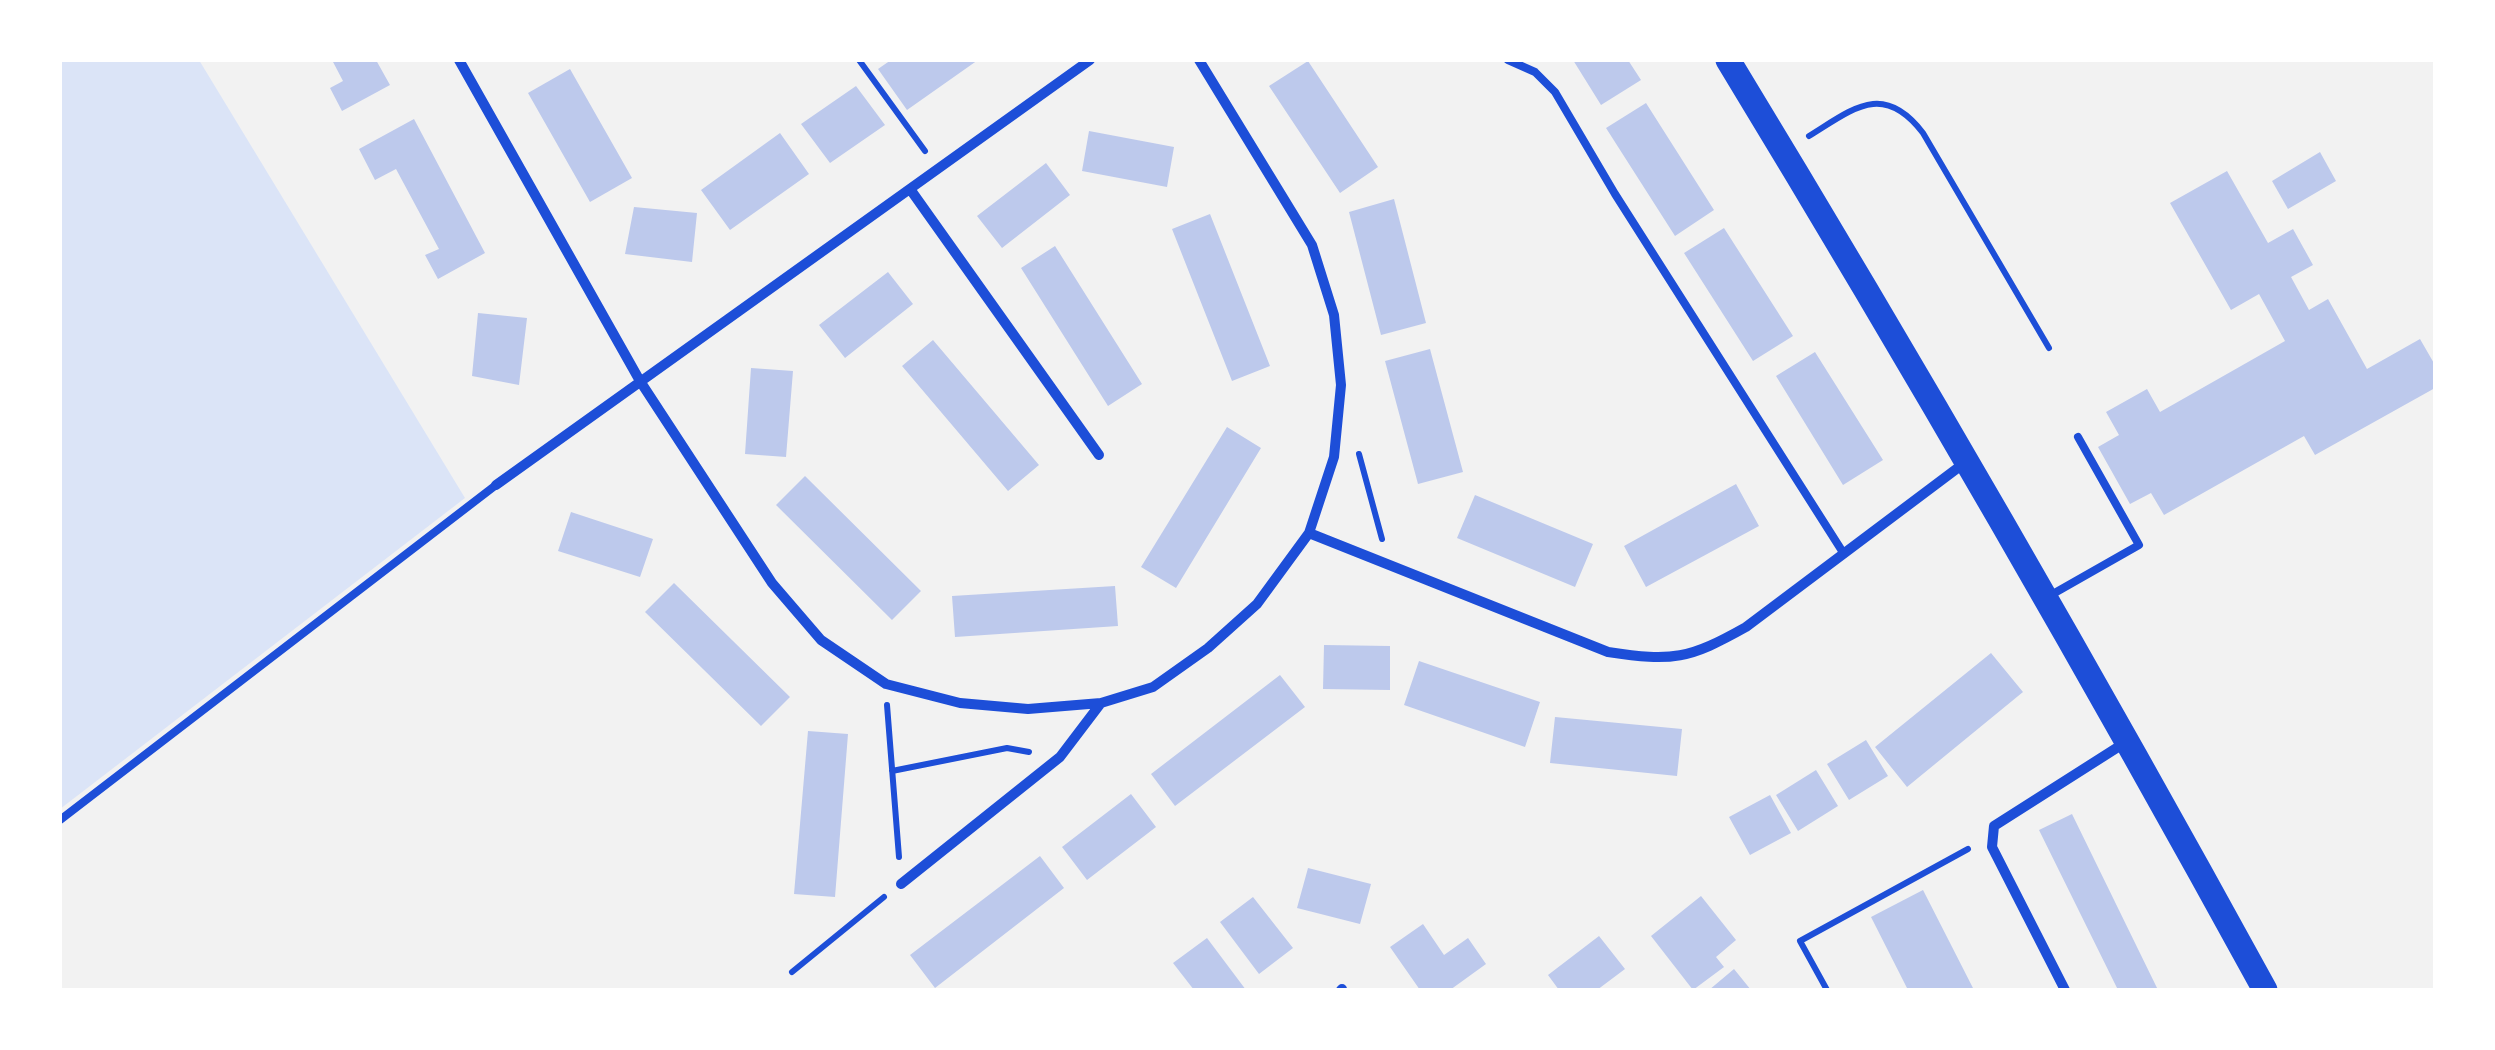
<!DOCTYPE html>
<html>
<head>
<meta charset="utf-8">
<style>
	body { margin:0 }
	#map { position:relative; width:2495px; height:1050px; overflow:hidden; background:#f2f2f2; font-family:"Source Serif 4",serif }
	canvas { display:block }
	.frame { position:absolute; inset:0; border:62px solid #fff; pointer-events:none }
</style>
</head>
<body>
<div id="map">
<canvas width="2495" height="1050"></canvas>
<div class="frame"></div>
</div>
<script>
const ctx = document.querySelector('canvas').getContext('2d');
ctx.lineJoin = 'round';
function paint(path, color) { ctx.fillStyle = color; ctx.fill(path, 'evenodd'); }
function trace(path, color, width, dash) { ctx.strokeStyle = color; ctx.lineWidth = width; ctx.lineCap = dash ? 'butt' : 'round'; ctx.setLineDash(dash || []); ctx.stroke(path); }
const green = new Path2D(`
	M60,60H199L465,498L60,809Z`);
const building = new Path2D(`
	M332,60H376L390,85L342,111L330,88L343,81Z
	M891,60H978L907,110L878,69Z
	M1573,60H1628L1641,80L1601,105Z
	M1308,61L1378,167L1340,193L1269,86Z
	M570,69L632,178L590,202L528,93Z
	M856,86L885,125L830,163L801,124Z
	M1646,103L1714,210L1675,236L1606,128Z
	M414,119L485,253L438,279L425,255L439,249L396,169L375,180L359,149Z
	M1089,131L1174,147L1167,187L1082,171Z
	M780,133L809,174L730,230L701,190Z
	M2320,152L2336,181L2288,209L2272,181Z
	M1046,163L1070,195L1002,248L977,216Z
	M2227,171L2268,243L2293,229L2313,265L2291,277L2309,310L2328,299L2367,369L2420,339L2435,365V388L2315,455L2304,436L2164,515L2151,493L2130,504L2098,447L2119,435L2106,412L2147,389L2160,412L2285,341L2259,294L2231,310L2170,203Z
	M1394,199L1426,323L1381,335L1349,212Z
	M634,207L697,213L692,262L625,254Z
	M1210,214L1270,366L1232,381L1172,229Z
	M1724,228L1793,336L1753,361L1684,253Z
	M1055,246L1142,384L1108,406L1021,268Z
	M888,272L913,304L845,358L819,325Z
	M478,313L527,318L519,385L472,376Z
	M933,340L1039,465L1008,491L902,366Z
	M1430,349L1463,472L1418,484L1385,361Z
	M1815,352L1883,460L1843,485L1776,376Z
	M751,368L793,371L786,457L745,454Z
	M1227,427L1261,448L1176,588L1141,567Z
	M805,476L921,591L892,620L776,505Z
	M1736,484L1759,526L1646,587L1624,546Z
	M1475,495L1593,544L1575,587L1457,538Z
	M571,512L653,539L640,577L558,551Z
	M674,583L790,697L761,726L645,612Z
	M1115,586L1118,626L955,637L952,596Z
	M1324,645L1390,646V690L1323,689Z
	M1991,653L2023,692L1907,787L1875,747Z
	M1419,661L1540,702L1525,747L1404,705Z
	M1280,675L1305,707L1175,806L1151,774Z
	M1555,717L1682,729L1677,776L1550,763Z
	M808,731L848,734L835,897L794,894Z
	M1866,740L1888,776L1849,800L1827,764Z
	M1816,770L1838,806L1798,831L1776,795Z
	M1131,794L1156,827L1087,880L1062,847Z
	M1770,795L1791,833L1750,855L1729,817Z
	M2072,814L2158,990H2118L2039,830Z
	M1040,856L1064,888L935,988L910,955Z
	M1308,868L1371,884L1360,924L1297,908Z
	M1923,890L1974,990H1908L1871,917Z
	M1701,896L1736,940L1716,957L1724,967L1693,990L1651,936Z
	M1253,897L1293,948L1259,974L1220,922Z
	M1423,924L1444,955L1468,938L1486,964L1450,990H1420L1390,947Z
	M1599,936L1625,969L1597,990H1559L1548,975Z
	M1207,938L1246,990H1194L1173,963Z
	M1734,969L1751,990H1709Z`);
const path = new Path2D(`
	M859,60L925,151
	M1809,136C1853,109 1883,81 1923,133L2049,348
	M1359,454L1382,539
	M887,705L899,857
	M892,771L1007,748L1029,752
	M792,972L884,897
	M1827,990L1800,941L1968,849`);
const service = new Path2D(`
	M1508,60L1535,72L1555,92L1615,194L1844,554
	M2051,595L2139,545L2078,437
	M60,820L496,485`);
const minor = new Path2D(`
	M459,60L640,381L772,583L821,640L886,684L960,703L1028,709L1101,703L1153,687L1208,648L1257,604L1309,533L1334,457L1341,385L1334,315L1312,245L1199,60
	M910,189L1099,455
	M496,485L1090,60
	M1309,533L1608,652C1673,662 1689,659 1746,627L1967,461
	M901,884L1060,757L1101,703
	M1341,990L1342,989
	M2065,990L1992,847L1994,826L2126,742`);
const primary = new Path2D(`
	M1728,60C1914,366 2093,676 2265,990`);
paint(green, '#dbe4f7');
paint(building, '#bdc9ec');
trace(path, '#1d4ed8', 6);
trace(service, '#1d4ed8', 8);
trace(minor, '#1d4ed8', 10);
trace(primary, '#1d4ed8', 25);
</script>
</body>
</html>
